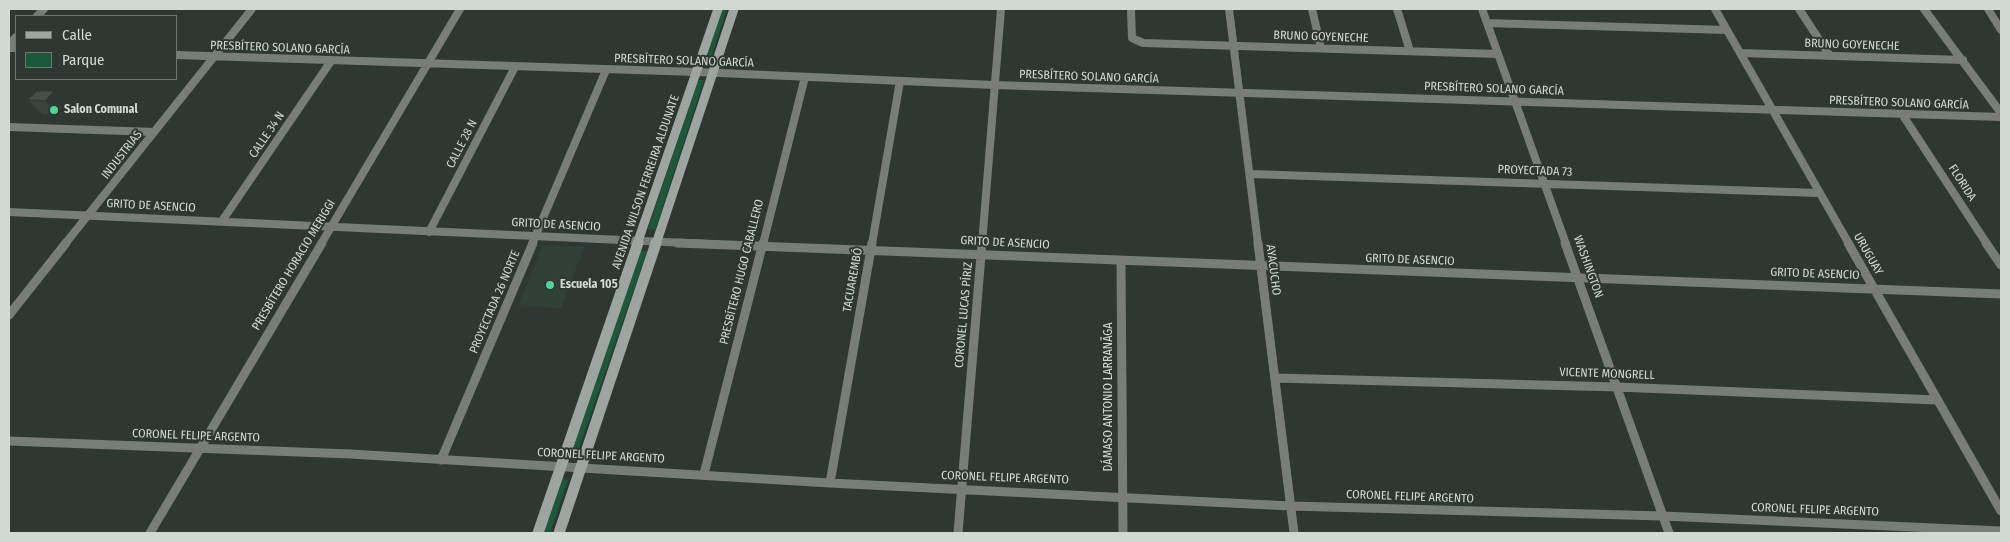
<!DOCTYPE html>
<html>
<head>
<meta charset="utf-8">
<style>
	body { margin:0 }
	#map { position:relative; width:2010px; height:542px; overflow:hidden; background:#2f3732; font-family:"Fira Sans Condensed",sans-serif }
	canvas { display:block }
	.frame { position:absolute; inset:0; border:10px solid #d2d8d4; pointer-events:none }
	.legend { position:absolute; left:15px; top:15px; width:162px; height:65px; box-sizing:border-box; background:#2f3732; border:1px solid #707773; margin:0; padding:6px 9px; list-style:none; font-size:15px; color:#d2d8d4 }
	.legend li { display:flex; align-items:center; gap:10px; height:25px }
	.legend b { width:25px; border:1px solid #707773 }
</style>
</head>
<body>
<div id="map">
<canvas width="2010" height="542"></canvas>
<div class="frame"></div>
<ul class="legend">
<li><b style="height:6px;background:#9ea5a1"></b>Calle</li>
<li><b style="height:14px;background:#1d573c"></b>Parque</li>
</ul>
</div>
<script>
const ctx = document.querySelector('canvas').getContext('2d');
ctx.lineJoin = 'round';
function paint(path, color) { ctx.fillStyle = color; ctx.fill(path, 'evenodd'); }
function trace(path, color, width, dash) { ctx.strokeStyle = color; ctx.lineWidth = width; ctx.lineCap = dash ? 'butt' : 'round'; ctx.setLineDash(dash || []); ctx.stroke(path); }
function label(font, color, halo, rows, align = 'center') {
  ctx.font = font + ' "Fira Sans Condensed",sans-serif'; ctx.lineWidth = 4; ctx.setLineDash([]); ctx.textBaseline = 'middle'; ctx.strokeStyle = halo; ctx.fillStyle = color; for (const [text, x, y, turn = 0] of rows) {
    ctx.save(); ctx.translate(x, y); ctx.rotate((+turn || 0) * Math.PI / 180); ctx.textAlign = isNaN(turn) ? turn : align; if (halo) ctx.strokeText(text, 0, 0); ctx.fillText(text, 0, 0); ctx.restore();
  }
}
const built = new Path2D(`
	M543,245L584,247L561,308L518,306Z`);
const green = new Path2D(`
	M722,9H727L708,67H702Z
	M698,80H704L655,230L648,229Z
	M640,251H647L578,451H570Z
	M561,479L568,480L550,533H543Z`);
const streetFar1 = new Path2D(`
	M1131,9L1132,38L1143,43L1498,54
	M1229,9L1258,244
	M1312,9L1321,48
	M1397,9L1410,51
	M1482,9L1566,244
	M1715,9L1849,244
	M1799,9L1830,56
	M1924,9L2001,113
	M1988,9L2001,30
	M37,16L44,9
	M1487,23L1727,30
	M9,44L16,37
	M9,48H16
	M1740,53L1963,60
	M176,55L697,72L994,85L2001,117
	M1902,114L1987,244
	M9,127L154,132
	M1250,174L1819,193
	M9,212L709,244
	M222,221L331,61
	M429,232L515,67
	M65,244L252,9
	M321,244L460,9
	M532,244L606,70
	M763,244L805,77
	M872,244L900,81
	M982,244L1001,9`);
const street = new Path2D(`
	M677,243L2001,294
	M1258,243L1294,533
	M1565,243L1669,533
	M1848,243L2001,511
	M1986,243L2001,265
	M1121,261L1123,533
	M9,315L66,243
	M1275,378L1617,387L1937,400
	M9,441L351,454L830,483L1290,506L1663,516L2001,531
	M441,460L533,243
	M704,474L763,243
	M830,483L872,243
	M150,533L322,243
	M958,533L982,243`);
const secondaryFar1 = new Path2D(`
	M637,244L718,9
	M656,244L734,9`);
const secondary = new Path2D(`
	M538,533L638,243
	M559,533L656,243`);
const wall = new Path2D(`
	M37,91L67,106L59,115L42,114L28,100Z`);
const shadedWall = new Path2D(`
	M54,91L67,106L59,115L45,101Z`);
const building = new Path2D(`
	M37,91H54L45,101L28,100Z`);
const markers = [
	[54,110,5,"#51d397"],
	[550,285,5,"#51d397"]
];
const streetNames = [
	["BRUNO GOYENECHE",1321,37,2],
	["BRUNO GOYENECHE",1852,45,2],
	["PRESBÍTERO SOLANO GARCÍA",280,48,2],
	["PRESBÍTERO SOLANO GARCÍA",684,61,2],
	["PRESBÍTERO SOLANO GARCÍA",1089,77,2],
	["PRESBÍTERO SOLANO GARCÍA",1494,89,2],
	["PRESBÍTERO SOLANO GARCÍA",1899,103,2],
	["CALLE 34 N",267,135,-56],
	["CALLE 28 N",462,144,-63],
	["INDUSTRIAS",122,155,-52],
	["PROYECTADA 73",1535,171,2],
	["AVENIDA WILSON FERREIRA ALDUNATE",646,182,-71],
	["FLORIDA",1962,183,57],
	["GRITO DE ASENCIO",151,206,3],
	["GRITO DE ASENCIO",556,225,3],
	["GRITO DE ASENCIO",1005,243,3],
	["URUGUAY",1868,254,60],
	["GRITO DE ASENCIO",1410,260,2],
	["PRESBÍTERO HORACIO MERIGGI",294,265,-59],
	["WASHINGTON",1588,267,70],
	["AYACUCHO",1273,270,83],
	["PRESBÍTERO HUGO CABALLERO",742,272,-76],
	["GRITO DE ASENCIO",1815,274,2],
	["TACUAREMBÓ",853,280,-80],
	["PROYECTADA 26 NORTE",495,302,-67],
	["CORONEL LUCAS PÍRIZ",964,315,-85],
	["VICENTE MONGRELL",1607,374,2],
	["DÁMASO ANTONIO LARRANÃGA",1109,397,-90],
	["CORONEL FELIPE ARGENTO",196,436,2],
	["CORONEL FELIPE ARGENTO",601,456,3],
	["CORONEL FELIPE ARGENTO",1005,478,2],
	["CORONEL FELIPE ARGENTO",1410,497,2],
	["CORONEL FELIPE ARGENTO",1815,510,2]
];
const poiNames = [
	["Salon Comunal",64,110],
	["Escuela 105",560,285]
];
paint(built, '#314037');
paint(green, '#1d573c');
trace(streetFar1, '#797d7a', 8);
trace(street, '#797d7a', 9);
trace(secondaryFar1, '#9ea5a1', 9);
trace(secondary, '#9ea5a1', 11);
paint(wall, '#3b433f');
paint(shadedWall, '#303733');
paint(building, '#454e49');
trace(building, '#303733', 1);
for (const [x, y, r, color] of markers) { const dot = new Path2D(); dot.arc(x, y, r, 0, 2 * Math.PI); ctx.fillStyle = color; ctx.fill(dot); trace(dot, '#2f3732', 2); }
label('12px', '#d2d8d4', '#2f3732', streetNames);
label('bold 12px', '#d2d8d4', '#2f3732', poiNames, 'left');
</script>
</body>
</html>
